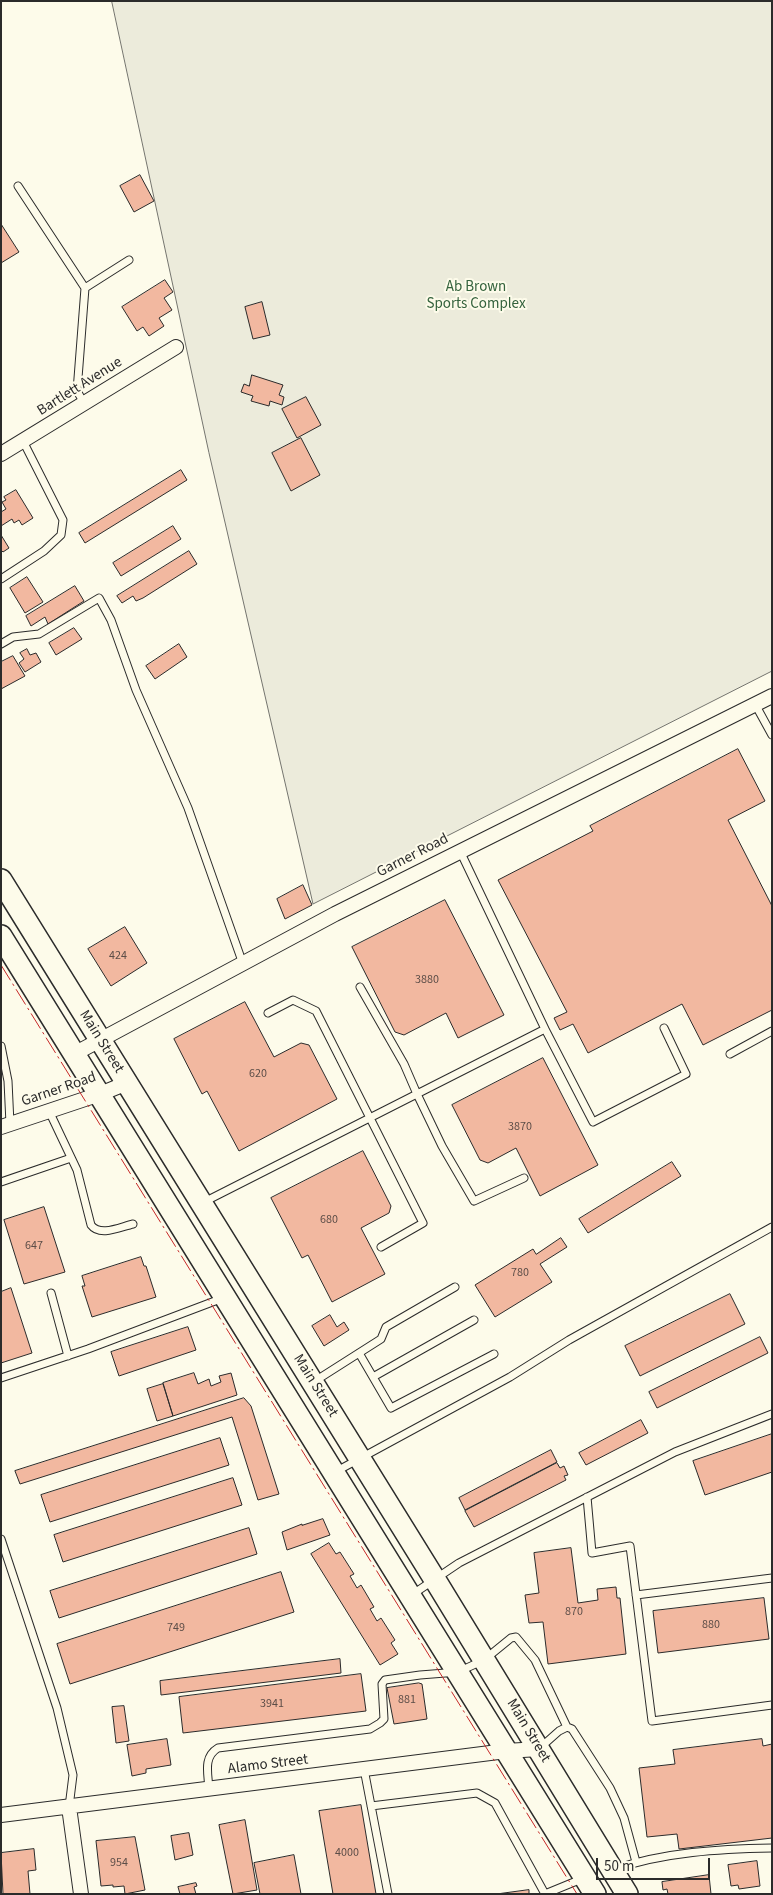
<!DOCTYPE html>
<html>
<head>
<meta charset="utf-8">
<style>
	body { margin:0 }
	#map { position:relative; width:773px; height:1895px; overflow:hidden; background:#fdfbea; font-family:"Source Sans 3",sans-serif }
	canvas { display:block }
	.frame { position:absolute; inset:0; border:2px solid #2b2b2b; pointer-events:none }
	.scale { position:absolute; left:596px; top:1858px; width:114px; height:22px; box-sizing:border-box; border:2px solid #2b2b2b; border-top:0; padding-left:6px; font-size:15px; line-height:18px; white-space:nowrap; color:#2b2b2b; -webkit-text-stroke:4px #fdfbea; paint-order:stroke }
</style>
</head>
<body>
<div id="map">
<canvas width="773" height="1895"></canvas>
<div class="frame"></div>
<div class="scale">50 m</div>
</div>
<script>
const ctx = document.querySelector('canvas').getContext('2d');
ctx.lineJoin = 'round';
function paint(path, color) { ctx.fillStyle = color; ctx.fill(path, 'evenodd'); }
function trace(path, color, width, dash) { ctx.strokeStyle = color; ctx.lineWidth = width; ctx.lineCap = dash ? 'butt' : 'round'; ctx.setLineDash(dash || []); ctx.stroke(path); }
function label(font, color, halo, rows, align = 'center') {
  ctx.font = font + ' "Source Sans 3",sans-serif'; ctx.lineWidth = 4; ctx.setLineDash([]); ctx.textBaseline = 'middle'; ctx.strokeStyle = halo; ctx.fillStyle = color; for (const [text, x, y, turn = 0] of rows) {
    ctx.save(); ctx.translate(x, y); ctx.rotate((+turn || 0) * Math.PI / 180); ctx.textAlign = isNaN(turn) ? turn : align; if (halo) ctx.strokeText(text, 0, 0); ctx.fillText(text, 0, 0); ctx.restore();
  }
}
const green = new Path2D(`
	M112,1H772V671L313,904L209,453Z`);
const building = new Path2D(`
	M140,175L154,201L134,212L120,186Z
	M1,224L19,252L1,263Z
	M165,280L173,292L164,298L172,310L159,318L164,326L149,336L143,327L137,331L122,307Z
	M262,302L270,335L253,339L245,307Z
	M252,375L283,385L279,395L284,397L282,405L270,401L269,406L251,401L253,396L241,392L244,384L249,386Z
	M306,397L321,425L297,438L282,409Z
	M301,438L320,475L291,491L272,453Z
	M181,470L187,480L85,543L79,533Z
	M16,490L33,518L22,525L19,520L14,523L12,519L1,526V512L6,509L2,502L6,500L4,497Z
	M173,526L181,539L121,576L113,563Z
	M1,535L9,548L3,552L1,550Z
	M189,551L197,564L143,598L136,601L133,596L122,603L117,596Z
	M27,577L43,602L25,613L10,588Z
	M75,586L84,601L48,624L45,617L31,626L26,616Z
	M74,628L82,639L56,655L49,643Z
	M179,644L187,657L155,679L146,666Z
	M27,649L30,655L36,653L41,662L25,672L19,663L24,659L20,653Z
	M13,656L25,676L1,689V662Z
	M738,749L765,801L728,820L772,906V1010L703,1045L682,1004L588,1053L573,1024L560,1030L554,1018L567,1012L498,880L593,831L590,826Z
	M303,885L312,905L285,919L277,899Z
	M445,900L504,1015L458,1038L446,1013L404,1035L395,1032L352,947Z
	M125,927L147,963L111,986L88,949Z
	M245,1002L274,1057L301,1043L309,1045L337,1099L239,1151L207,1091L202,1094L174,1039Z
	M543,1058L598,1165L540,1196L516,1148L488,1163L480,1160L452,1105Z
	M363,1151L391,1206L389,1213L361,1228L385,1274L332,1302L308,1255L302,1258L271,1198Z
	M672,1162L681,1176L588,1233L579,1219Z
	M44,1207L65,1272L24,1284L4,1220Z
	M561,1238L567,1247L540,1264L552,1282L495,1317L475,1285L533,1249L536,1254Z
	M141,1257L144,1266H146L156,1297L92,1317L82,1286H85L82,1276Z
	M11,1288L32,1353L1,1363V1292Z
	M730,1294L745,1324L640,1376L625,1346Z
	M330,1315L337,1327L344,1322L349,1330L324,1346L312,1326Z
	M188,1327L196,1350L119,1376L111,1352Z
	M760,1337L768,1353L657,1408L649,1392Z
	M194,1373L198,1384L209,1379L211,1386L221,1382L219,1376L231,1373L237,1395L173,1416L163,1383Z
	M163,1384L173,1416L157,1421L147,1389Z
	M244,1398L251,1406L279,1494L258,1500L232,1417L20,1484L15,1471Z
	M641,1420L648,1433L586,1465L579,1453Z
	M772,1434V1472L705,1495L693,1461Z
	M220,1438L229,1465L50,1522L41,1495Z
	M551,1450L557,1462L465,1510L459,1498Z
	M557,1463L560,1468L564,1466L568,1475L564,1476L566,1480L474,1527L465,1511Z
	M233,1478L242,1505L63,1562L54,1535Z
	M323,1519L330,1535L287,1550L282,1532L302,1524V1525Z
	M249,1528L257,1554L59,1618L50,1591Z
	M329,1543L336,1554L340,1552L354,1574L350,1576L357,1588L361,1585L374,1607L370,1609L377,1621L381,1618L395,1640L391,1643L398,1654L380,1665L311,1554Z
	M571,1548L578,1603L598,1600L597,1589L616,1587L617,1598H620L626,1654L548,1664L543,1622L529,1623L525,1595L539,1593L534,1553Z
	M281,1572L294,1612L70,1684L57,1644Z
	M764,1598L769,1639L658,1653L653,1611Z
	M340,1659L341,1673L161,1695L160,1681Z
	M361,1674L366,1711L183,1733L179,1697Z
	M419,1683L422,1684L427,1719L394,1724L387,1688Z
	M124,1706L129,1741L116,1743L112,1707Z
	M167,1739L171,1765L146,1769V1773L132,1776L127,1745Z
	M762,1739L763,1746L772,1744V1838L679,1849L677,1834L647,1837L639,1768L675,1764L673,1750Z
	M361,1805L376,1894H333L319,1811Z
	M245,1820L257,1890L233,1894L219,1825Z
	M189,1833L193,1855L175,1860L171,1836Z
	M135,1837L145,1890L125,1894L124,1886L113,1887V1885L101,1886L96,1841Z
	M34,1849L36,1870L28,1871L30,1894H3L1,1853Z
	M294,1855L301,1894H260L254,1863Z
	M757,1861L760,1886L739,1889L738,1885L731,1886L728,1865Z
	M709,1875L711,1894H668L667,1889L663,1890L662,1882Z
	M196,1883L197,1886L194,1887L196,1894H180L178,1887Z
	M529,1890V1894H497Z`);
const service = new Path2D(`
	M18,186L85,288
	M84,403L77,391L85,288L129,260
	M1,579L44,551L61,535L63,520L23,441
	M1,644L13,637L39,634L99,598L111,620L136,690L188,808L243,964
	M755,704L772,735
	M360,987L404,1064L417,1094L442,1146L474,1201L524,1178
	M268,1013L293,1000L316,1011L423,1223L381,1247
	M545,1029L593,1122L686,1074L664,1028
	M1,1046L8,1081L10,1124
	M730,1054L772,1031
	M49,1111L77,1170L91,1225C100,1237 120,1227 133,1224
	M1,1182L71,1158
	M204,1202L545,1029L460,851
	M51,1293L68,1356
	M359,1353L391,1408L494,1354
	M373,1377L474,1320
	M1,1378L88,1349L223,1298
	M315,1381L381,1339L386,1327L455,1287
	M335,1472L510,1377L569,1340L772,1227
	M587,1497L592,1553L630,1546L652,1721L772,1705
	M1,1539L57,1708L73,1775L69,1807
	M413,1594L459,1563L675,1452L772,1414
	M636,1595L772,1578
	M541,1747L559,1731L567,1727L572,1729L610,1788L624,1818L636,1862
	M364,1769L388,1894
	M209,1789C208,1773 203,1757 218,1748L370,1729L380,1723L384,1719L382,1684L385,1680L420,1675L458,1672L484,1660L511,1638L516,1637L535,1660L567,1727
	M371,1806L477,1793L495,1803L545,1894L584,1878
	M615,1869C665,1852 719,1849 772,1848`);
const minor = new Path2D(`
	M1,454L176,347
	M74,1054L335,914L772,696
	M1,1127L100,1094L127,1083
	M69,1807L81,1894
	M1,1815L506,1751L539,1749`);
const primary = new Path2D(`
	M1,880L437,1583L627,1894
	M1,936L595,1894`);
const power = new Path2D(`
	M1,965L577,1894`);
const numberNames = [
	["424",118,956],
	["3880",427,980],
	["620",258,1074],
	["3870",520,1127],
	["680",329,1220],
	["647",34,1246],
	["780",520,1273],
	["870",574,1612],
	["880",711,1625],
	["749",176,1628],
	["881",407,1700],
	["3941",272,1704],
	["4000",347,1853],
	["954",119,1863]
];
const parkNames = [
	["Ab Brown",476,288],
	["Sports Complex",476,305]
];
const streetNames = [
	["Bartlett Avenue",80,387,-32],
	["Garner Road",413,856,-27],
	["Main Street",101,1042,58],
	["Garner Road",59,1090,-19],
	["Main Street",315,1386,58],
	["Main Street",528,1731,59],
	["Alamo Street",268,1765,-7]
];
paint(green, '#ecebdb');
trace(green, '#74746e', 1);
paint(building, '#f2b8a0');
trace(building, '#2b2b2b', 1);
trace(service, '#2b2b2b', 9);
trace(minor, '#2b2b2b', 16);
trace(primary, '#2b2b2b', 24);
trace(service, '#fdfbea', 7);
trace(minor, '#fdfbea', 14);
trace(primary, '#fdfbea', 21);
trace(power, '#c62828', 1, [18, 4, 2.5, 4]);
label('12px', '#5d4e48', null, numberNames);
label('15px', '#34623c', '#fdfbea', parkNames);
label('15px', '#2b2b2b', '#fdfbea', streetNames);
</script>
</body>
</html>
